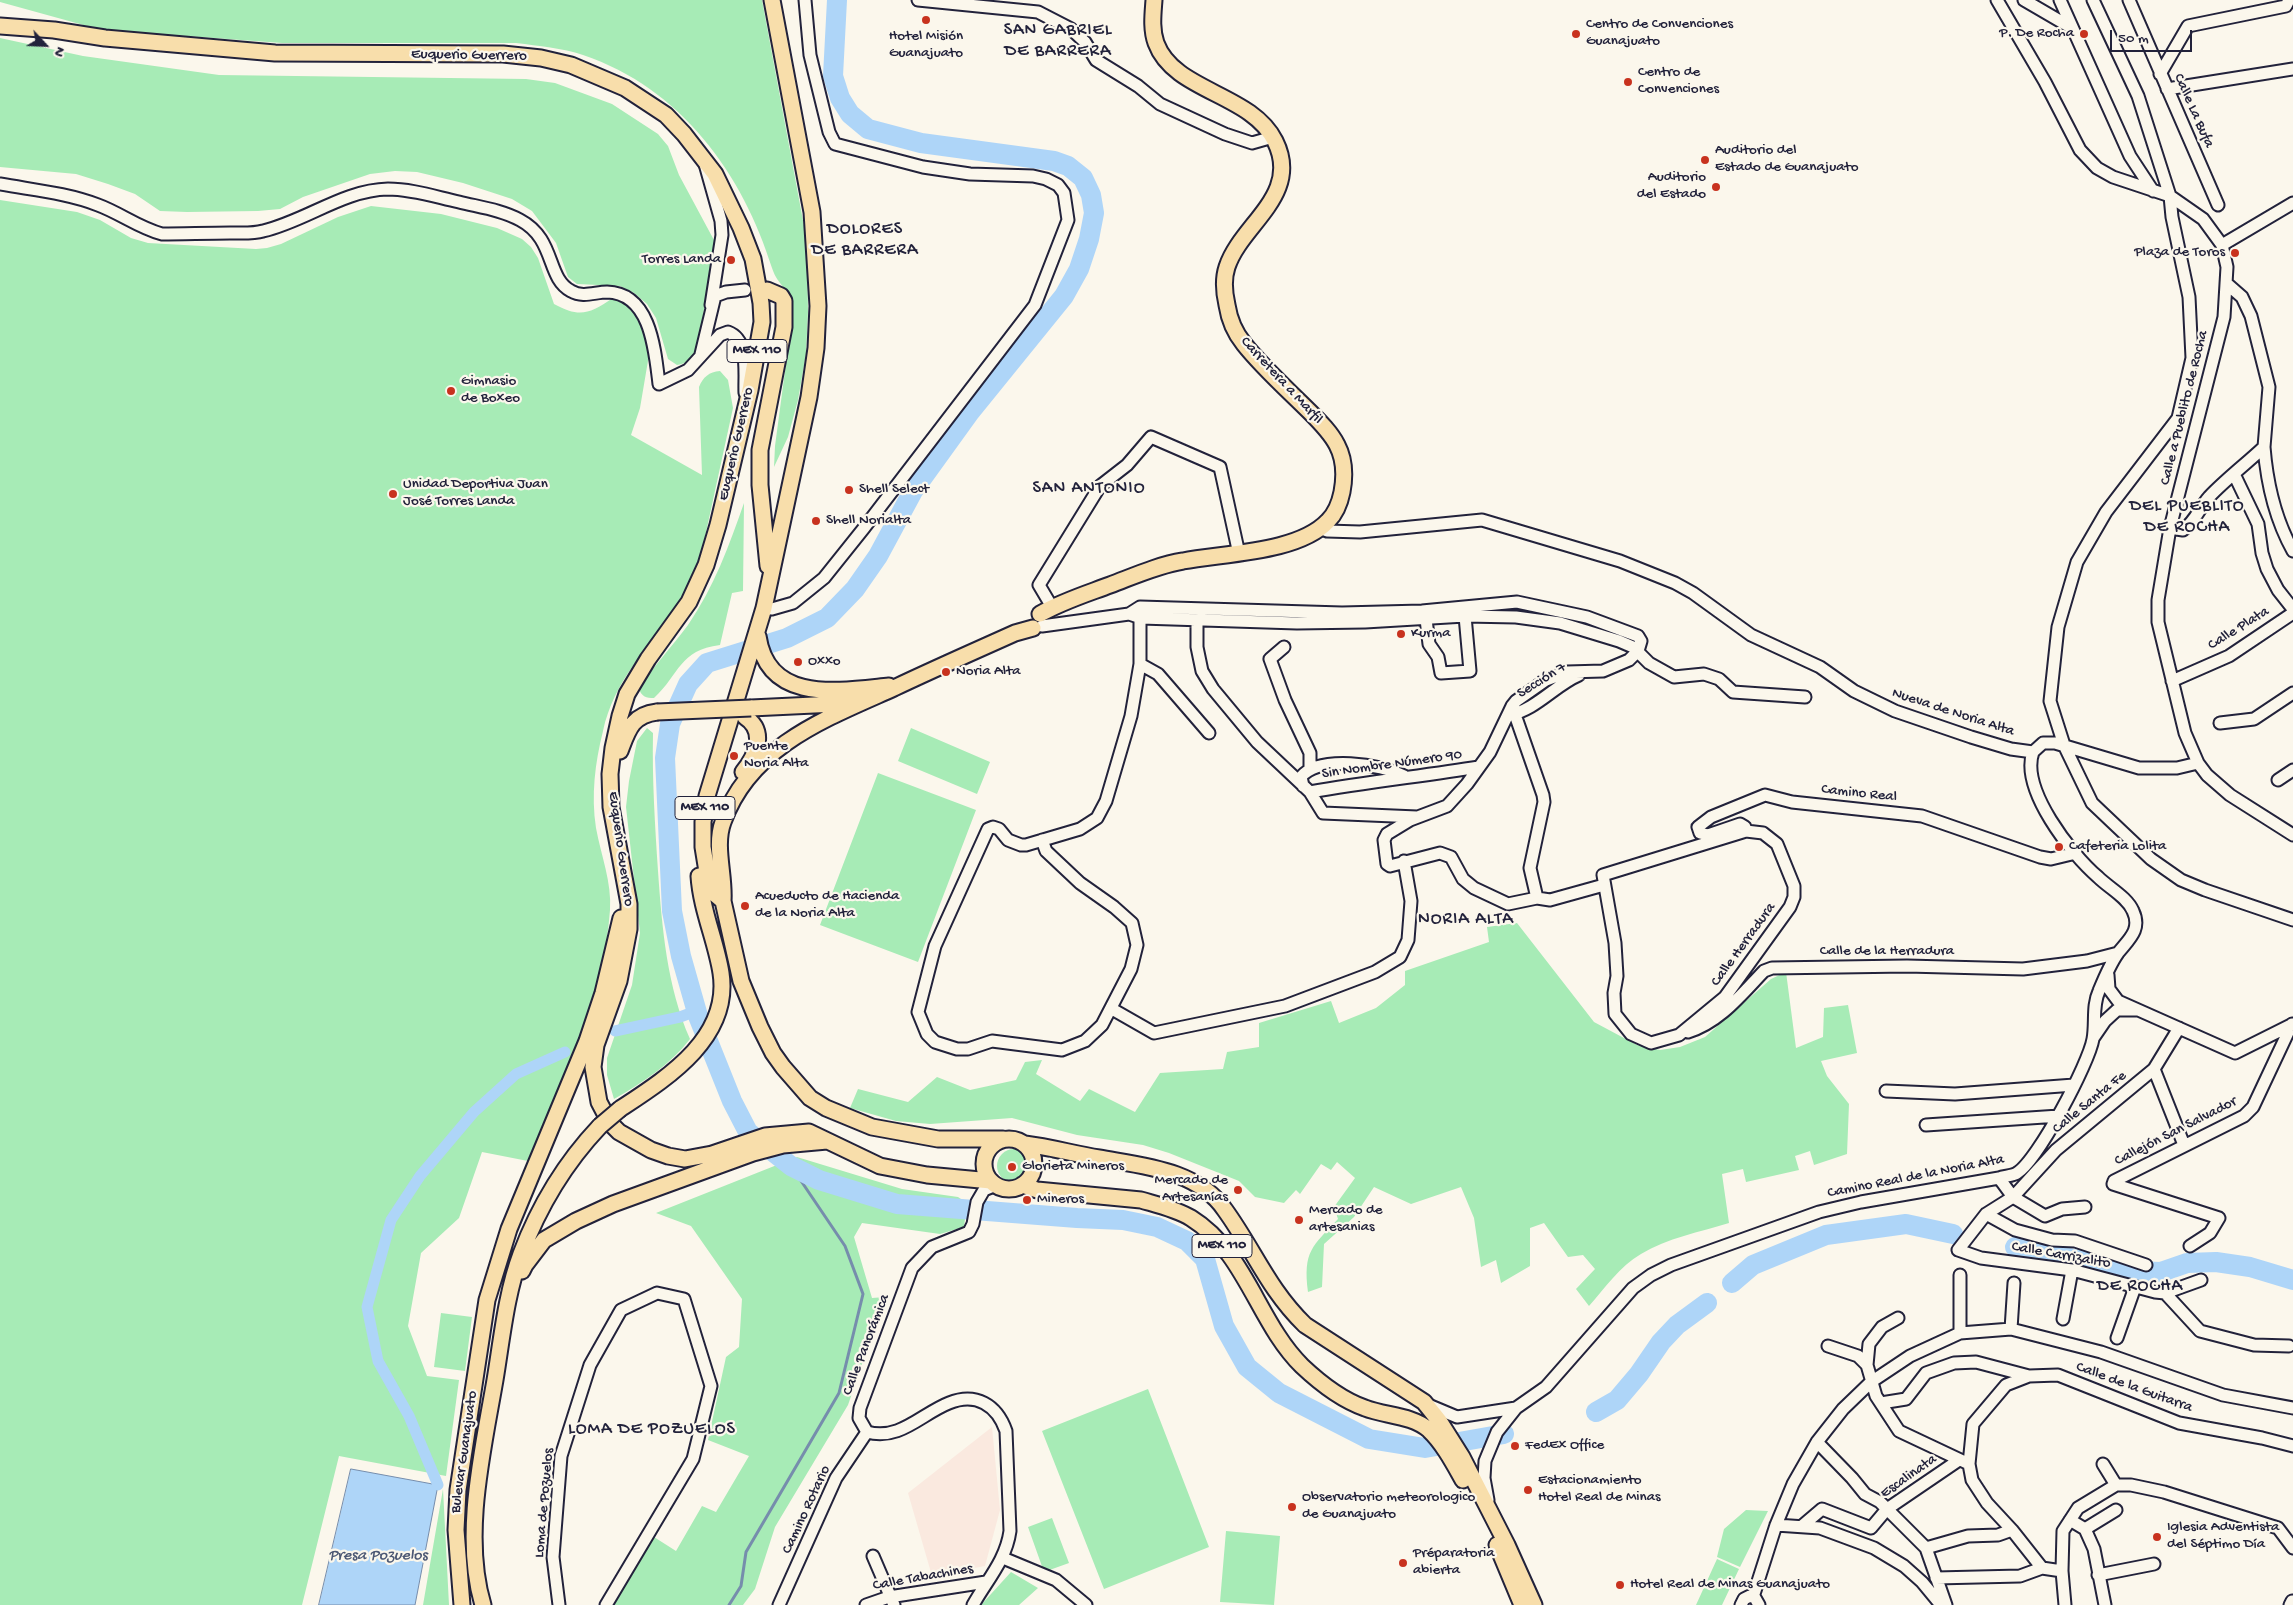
<!DOCTYPE html>
<html>
<head>
<meta charset="utf-8">
<style>
	body { margin:0 }
	#map { position:relative; width:2293px; height:1605px; overflow:hidden; background:#fbf7ec; font-family:"Gochi Hand",sans-serif }
	canvas { display:block }
	.north { position:absolute; left:20px; top:20px; width:50px; height:50px; -webkit-text-stroke:4px #fbf7ec; paint-order:stroke; rotate:115deg; font-size:14px; font-weight:700; line-height:20px; text-align:center; color:#22223b }
	.north::after { content:''; display:block; margin:auto; width:18px; height:22px; background:#22223b; clip-path:polygon(50% 0,100% 100%,50% 72%,0 100%) }
	.scale { position:absolute; left:2110px; top:30px; width:82px; height:22px; box-sizing:border-box; border:2px solid #22223b; border-top:0; padding-left:6px; font-size:15px; line-height:18px; white-space:nowrap; color:#22223b; -webkit-text-stroke:4px #fbf7ec; paint-order:stroke }
</style>
</head>
<body>
<div id="map">
<canvas width="2293" height="1605"></canvas>
<div class="north">N</div>
<div class="scale">50 m</div>
</div>
<script>
const ctx = document.querySelector('canvas').getContext('2d');
ctx.lineJoin = 'round';
function paint(path, color) { ctx.fillStyle = color; ctx.fill(path, 'evenodd'); }
function trace(path, color, width, dash) { ctx.strokeStyle = color; ctx.lineWidth = width; ctx.lineCap = dash ? 'butt' : 'round'; ctx.setLineDash(dash || []); ctx.stroke(path); }
function label(font, color, halo, rows, align = 'center') {
  ctx.font = font + ' "Gochi Hand",sans-serif'; ctx.lineWidth = 4.5; ctx.setLineDash([]); ctx.textBaseline = 'middle'; ctx.strokeStyle = halo; ctx.fillStyle = color; for (const [text, x, y, turn = 0] of rows) {
    ctx.save(); ctx.translate(x, y); ctx.rotate((+turn || 0) * Math.PI / 180); ctx.textAlign = isNaN(turn) ? turn : align; if (halo) ctx.strokeText(text, 0, 0); ctx.fillText(text, 0, 0); ctx.restore();
  }
}
const built = new Path2D(`
	M992,1427L1000,1510L985,1566L932,1576L908,1493Z`);
const green = new Path2D(`
	M0,0H762L807,242L808,312L806,354L798,400L788,437L774,467L775,446L793,311C792,289 778,287 772,268C743,174 681,88 583,55C562,48 539,46 516,43H282L118,31L87,26L0,2Z
	M0,38L83,56L219,75L526,79L555,83L612,104L658,134L668,146L679,175L715,242L698,346C693,355 688,364 677,365L668,359L656,318L647,304L634,293L620,286L577,284L568,277L556,243L532,211L512,199L463,183L417,172L395,171L370,174L303,197L280,209L258,211L187,212L160,211L135,194L108,184L76,174L0,167Z
	M0,200L77,212L100,220L131,238L148,243L256,249L267,248L281,244L338,217L371,206L441,214L497,228L522,239L531,247L538,258L554,304C580,318 589,314 613,298L625,304L637,317L650,349L640,408L631,435L702,475L699,387C703,377 709,372 720,371L728,380L733,408L703,546C696,569 686,590 673,611C646,651 614,681 603,731C595,763 591,795 596,828C601,855 612,883 610,910C604,999 561,1080 528,1161L482,1152L459,1218L421,1253L408,1326L427,1376L459,1380L446,1476L339,1456L302,1605H0Z
	M744,503L743,591L732,593L720,645C679,650 680,674 654,698C646,698 642,697 639,689C653,666 672,647 688,625C714,587 729,546 744,503Z
	M647,728L653,733C652,779 655,825 658,871C662,928 667,987 690,1039C670,1065 642,1083 614,1099L607,1075V1058L632,985L640,933L626,807L629,781L637,741Z
	M911,728L990,762L977,794L898,761Z
	M878,773L976,810L918,962L820,925Z
	M1517,923L1594,1022L1637,1045L1660,1050L1680,1047L1705,1037L1771,979L1786,972L1796,1048L1823,1037L1824,1008L1848,1005L1857,1053L1821,1061L1827,1076L1849,1104L1847,1154L1814,1165L1810,1151L1795,1156L1799,1170L1746,1182L1743,1169L1722,1174L1729,1223C1700,1232 1667,1238 1641,1254C1620,1266 1604,1289 1589,1306L1576,1289L1595,1269L1583,1255L1568,1257L1544,1223L1530,1228V1266L1501,1283L1496,1260L1481,1267L1474,1218L1461,1187L1411,1204L1374,1187L1354,1217L1324,1244L1322,1287L1308,1292C1303,1251 1312,1247 1338,1219L1334,1207L1355,1178L1337,1162L1331,1170L1321,1164L1300,1194L1296,1190L1284,1203L1255,1197L1239,1181L1169,1153L1143,1145L1077,1135L1012,1118L930,1124L896,1121L850,1108L858,1089L908,1102L937,1077L970,1090L1016,1080L1025,1062L1042,1060L1036,1074L1080,1101L1089,1089L1135,1112L1160,1073L1223,1069L1227,1052L1259,1047V1023L1331,1001L1339,1023L1376,1008L1405,985V971L1489,942L1487,927Z
	M997 1166a17 17 0 1 1 34 0a17 17 0 1 1-34 0Z
	M797,1157L902,1189L958,1197L967,1203L964,1227L940,1234L862,1223L854,1237L872,1298L885,1297L848,1405L775,1527L755,1589L743,1605H613L654,1537L676,1551L702,1506L716,1512L749,1456L708,1440L726,1357L739,1347L742,1299L691,1226L656,1213Z
	M441,1313L472,1317L465,1371L434,1367Z
	M1148,1389L1209,1547L1104,1589L1042,1431Z
	M443,1489L449,1605H423Z
	M1746,1510L1768,1511L1740,1567L1717,1557L1724,1529Z
	M1052,1518L1069,1563L1044,1572L1028,1527Z
	M1226,1531L1280,1536L1274,1605L1220,1602Z
	M1717,1559L1739,1569L1722,1605H1696Z
	M1011,1572L1038,1588L1019,1605H981Z`);
const water = new Path2D(`
	M351,1469L438,1485L415,1605H319Z`);
const stream = new Path2D(`
	M729,1605L741,1586L746,1552L839,1393L863,1294L845,1246L791,1166`);
const canal = new Path2D(`
	M615,1031L680,1017L696,1011
	M438,1485L409,1416L378,1361L367,1307L391,1220L420,1176L474,1112L516,1074L565,1052`);
const river = new Path2D(`
	M837,0L833,76L840,98L850,114L868,129L921,143L1054,161L1068,166L1083,178L1091,195L1094,213L1089,239L1079,269L1064,296L970,412L913,491L878,556L855,589L827,618L787,638L707,663L688,684L670,724L665,758L672,911L681,956L698,1016L732,1101L748,1132L791,1166L819,1180L897,1204L1077,1218L1123,1220L1157,1227L1187,1241L1205,1259L1224,1326L1247,1367L1279,1393L1369,1439L1425,1448L1504,1434
	M2015,1247L2134,1271L2161,1272L2187,1263L2216,1262L2250,1267L2293,1280
	M1732,1283L1753,1265L1826,1235L1906,1224L1953,1234
	M1596,1412L1617,1400L1639,1374L1661,1342L1677,1325L1707,1303`);
const minor = new Path2D(`
	M918,0L1038,12L1071,29L1085,42L1096,60L1138,86L1160,104L1225,134L1252,143L1273,137
	M1997,0L2045,82L2080,150L2097,168L2113,177L2170,196L2203,219L2222,245L2227,267L2224,317L2170,528L2158,600V622L2185,733L2198,763L2207,775L2230,795L2293,835
	M2024,0L2072,28
	M2060,0L2130,156L2153,191
	M2093,0L2138,96L2170,196L2172,217L2189,297L2192,358L2178,418L2106,512L2077,562L2058,627L2050,701L2064,745L2092,803L2151,859L2181,880L2205,890L2293,920
	M2129,0L2218,205
	M2160,74L2188,26L2286,6L2289,0
	M2167,89L2293,69
	M705,164L721,221L722,235L711,305
	M0,184C33,190 67,193 98,205C120,213 139,228 162,234C184,234 207,233 230,233C241,233 253,234 263,231C306,221 343,190 388,189C412,189 436,197 459,202C479,207 502,210 520,220C556,239 546,278 571,291C583,298 595,292 607,292C651,293 655,351 659,384L688,370L720,335L728,332C750,340 744,375 745,393
	M2222,245L2293,203
	M701,354L715,296L726,292L745,290
	M2264,447C2267,484 2275,519 2293,551
	M2234,474L2258,524L2262,553L2267,569L2278,590L2293,609
	M1320,528L1327,531L1360,532L1482,520L1620,561L1675,583L1693,593L1751,635L1820,667L1854,691L1895,711L1971,737L2011,749L2033,752
	M2170,528L2183,530C2195,522 2200,507 2209,497C2226,479 2246,464 2264,447L2269,387L2251,316L2242,297L2226,283
	M1052,607L1039,585L1100,486L1127,465L1151,437L1220,467L1239,554
	M764,608L772,609L793,603L824,578L864,528L1035,305L1068,220L1064,193L1058,185L1046,179L1033,176L970,174L923,167L835,144L829,132L810,55L805,0
	M1129,614L1140,607L1342,613L1422,611L1517,602L1587,617L1638,636L1641,641L1638,651L1629,660L1603,671L1567,672L1546,680L1516,701L1512,706L1490,752L1467,784L1447,806L1410,820L1387,834L1384,840L1387,864L1390,866L1440,853L1451,857L1463,879L1474,888L1508,904L1537,898L1550,900L1604,885
	M1197,619V647L1202,671L1213,689L1257,742L1310,792L1323,813L1417,817
	M1426,619L1429,644L1438,657L1441,673L1470,671L1465,616
	M1042,626L1129,614L1141,618L1297,623L1365,622L1465,616L1516,617L1560,623L1619,641L1633,647L1649,663L1674,677L1704,674L1719,679L1733,692L1805,697
	M1284,647L1270,659L1285,700L1310,753V769
	M1140,664L1158,674L1209,733
	M2172,681L2229,656L2293,613
	M1512,706L1543,795L1544,802L1530,868L1537,898
	M1509,715C1536,710 1555,685 1579,675
	M2220,723L2254,719L2293,693
	M2033,752L2043,743H2055L2139,768H2177L2198,763
	M2278,780L2293,770
	M1303,786L1301,777C1319,755 1381,764 1404,776
	M1310,792C1366,782 1423,776 1479,767
	M1746,831L1763,833L1777,844L1794,886V897L1790,907L1725,997L1679,1035L1651,1043L1631,1034L1615,1014L1614,993L1617,976L1615,943L1603,875Z
	M1746,831L1745,827L1740,824L1708,835L1700,833L1698,827L1711,817L1765,795L1792,802L1922,816L2040,857L2051,859L2076,853
	M1042,840L1046,851L1080,883L1114,907L1132,923L1137,945L1131,969L1102,1025L1085,1041L1062,1050L992,1041L968,1049H957L935,1042L927,1034L918,1012L935,946L988,829L993,827L999,829L1008,840L1021,845H1026L1080,829L1097,818L1106,801L1131,716L1140,664V607
	M2108,975L2109,989L2118,1001L2235,1053L2293,1024
	M1112,1009L1154,1033L1285,1006L1375,972L1400,957L1408,940L1411,901L1404,861
	M2179,1028L2154,1069L2056,1150L2013,1197L1986,1214L1958,1250L1981,1258L2072,1270L2155,1292L2165,1293L2201,1280
	M1688,1032C1720,1022 1741,995 1764,971L1772,968L1907,966L2023,969L2087,961L2118,953
	M2094,1037L2105,1021L2117,1010H2137
	M2154,1069L2184,1145
	M1886,1091L1955,1094L2074,1085
	M1926,1125L2059,1116
	M1999,1178L2013,1197L2045,1216L2062,1209L2085,1207
	M1986,1214L2015,1230L2052,1240L2075,1241L2146,1265
	M2190,1246L2210,1233L2219,1218L2113,1184L2114,1181L2244,1116L2253,1107L2292,1024
	M1960,1275V1333
	M2165,1293L2200,1331L2254,1345L2289,1346
	M1898,1318L1882,1327L1869,1344L1867,1365L1876,1396L1899,1431L1969,1464
	M2063,1319L2072,1270
	M2011,1329L2014,1283
	M2117,1338L2135,1287
	M1828,1346L1858,1356L1867,1365
	M1881,1403L1906,1399L1926,1373L1954,1363L1976,1362L2029,1376
	M1426,1404L1457,1417L1516,1408
	M1817,1442L1852,1478L1865,1494L1880,1502L1926,1548L1946,1605
	M2103,1464L2116,1485
	M1488,1500L1484,1478L1485,1461L1497,1432L1516,1408L1546,1387L1633,1288L1651,1275L1671,1265L1819,1212L1861,1202L1999,1178C2004,1176 2013,1176 2017,1173C2038,1160 2089,1063 2093,1039C2096,1023 2092,1006 2099,991C2104,979 2110,964 2118,953C2128,940 2142,930 2133,911C2127,897 2109,888 2098,877C2071,854 2020,789 2033,752
	M2070,1520L2085,1529L2094,1549L2105,1605
	M1776,1525L1820,1528L1874,1548L1904,1566L1922,1582L1941,1605
	M1802,1526L1822,1509L1871,1528L1887,1509L1959,1460
	M2085,1529L2116,1510
	M1926,1548L1968,1536L1998,1535L2012,1530
	M873,1556L894,1605
	M1003,1558L1056,1580L1086,1605
	M2042,1568L2012,1530L1987,1503L1972,1480L1969,1464L1973,1424L2006,1385L2029,1376L2058,1375L2179,1423L2262,1438L2293,1446
	M2098,1575L2154,1564
	M1936,1578L2020,1576L2042,1568L2062,1571
	M1753,1597L1776,1525L1793,1484L1817,1442L1843,1409L1871,1382L1910,1356L1960,1333L2011,1329L2101,1352L2223,1395L2293,1408
	M559,1605L553,1557L561,1456L590,1365L621,1310L657,1293L684,1299L711,1386L693,1459L606,1605
	M779,1605L836,1478L867,1432
	M866,1605L889,1597L986,1582
	M973,1605C987,1580 1006,1560 1010,1531L1006,1431C997,1405 976,1392 949,1403C921,1414 900,1441 867,1432L859,1418L860,1408L912,1268L932,1247L969,1232L973,1224L977,1202L984,1190L996,1185
	M1741,1605L1744,1599L1750,1596L1755,1598L1759,1605
	M2065,1605L2062,1571L2063,1531L2078,1508L2116,1485H2131L2164,1492L2278,1528L2293,1548
	M2290,1605L2292,1601`);
const major = new Path2D(`
	M772,0L812,212L818,306L816,348L809,397L764,608L707,796L703,822V847L710,890L723,901L741,981L760,1027L773,1053L783,1067L810,1098L826,1108L872,1127L938,1139H1003
	M0,26L54,30L105,38L275,53L503,54L541,58L571,65L625,88L666,115L684,134L715,174L741,228L753,259L761,303L762,322L750,390L718,525L706,565L689,602L648,659L627,694L620,716L613,748L610,774L611,807L629,904V929L619,981L596,1045L593,1067L599,1102L610,1123L619,1132L651,1150L668,1156L685,1159L712,1154L765,1136L809,1132L880,1166L927,1175L991,1181
	M767,290L781,296L784,301V327L760,450V485L768,566
	M1040,614C1063,601 1086,594 1110,585C1134,576 1158,565 1183,561C1224,553 1298,553 1328,521C1335,514 1340,502 1342,492C1345,476 1345,460 1337,445C1331,433 1320,422 1310,412C1288,390 1263,368 1244,344C1235,333 1229,318 1227,305C1224,292 1223,279 1227,267C1241,224 1302,195 1275,141C1251,93 1174,92 1156,43C1151,29 1153,14 1154,0
	M758,636C768,704 839,691 889,686
	M751,708L835,704L851,700
	M620,751C628,730 632,715 657,712
	M743,772C756,756 767,731 745,717
	M723,901C725,876 714,846 723,822C750,746 827,718 894,688C934,669 975,651 1015,633L1033,628
	M620,1109C667,1078 731,1038 721,973C716,941 701,909 699,876
	M984 1164a25 25 0 1 1 50 0a25 25 0 1 1-50 0Z
	M1025,1144C1050,1147 1074,1154 1099,1158C1143,1166 1198,1170 1225,1210C1254,1250 1268,1289 1305,1325L1424,1402L1440,1422L1462,1457L1507,1545L1534,1605
	M1022,1185L1037,1190L1141,1200C1158,1205 1176,1209 1191,1218C1246,1252 1258,1323 1302,1366C1320,1383 1342,1400 1365,1408C1385,1416 1412,1415 1429,1430C1443,1443 1454,1464 1463,1480
	M522,1271L525,1265L544,1240L576,1221L613,1204L753,1153L783,1145L827,1141
	M1497,1545L1522,1605
	M462,1605L456,1530L458,1490L487,1300L509,1229L587,1041L603,993L621,918
	M483,1605C462,1536 483,1450 495,1380C502,1338 506,1294 521,1254C539,1206 565,1163 600,1126`);
const majorBridge = new Path2D(`
	M657,712L751,708
	M600,1126L620,1109`);
const markers = [
	[926,20,5,"#c8321e"],
	[1576,34,5,"#c8321e"],
	[2084,34,5,"#c8321e"],
	[1628,82,5,"#c8321e"],
	[1705,160,5,"#c8321e"],
	[1716,187,5,"#c8321e"],
	[2235,253,5,"#c8321e"],
	[731,260,5,"#c8321e"],
	[451,391,5,"#c8321e"],
	[849,490,5,"#c8321e"],
	[393,494,5,"#c8321e"],
	[816,521,5,"#c8321e"],
	[1401,634,5,"#c8321e"],
	[798,662,5,"#c8321e"],
	[946,672,5,"#c8321e"],
	[734,756,5,"#c8321e"],
	[2059,847,5,"#c8321e"],
	[745,906,5,"#c8321e"],
	[1012,1167,5,"#c8321e"],
	[1238,1190,5,"#c8321e"],
	[1027,1200,5,"#c8321e"],
	[1299,1220,5,"#c8321e"],
	[1515,1446,5,"#c8321e"],
	[1528,1490,5,"#c8321e"],
	[1292,1507,5,"#c8321e"],
	[2157,1537,5,"#c8321e"],
	[1403,1563,5,"#c8321e"],
	[1620,1585,5,"#c8321e"]
];
const shields = [
	[757,351,60],
	[705,808,60],
	[1222,1246,60]
];
const shieldNames = [
	["MEX 110",757,351],
	["MEX 110",705,808],
	["MEX 110",1222,1246]
];
const poiNames = [
	["Centro de Convenciones",1586,25],
	["Guanajuato",1586,42],
	["P. De Rocha",2074,34,"right"],
	["Hotel Misión",926,37,"center"],
	["Guanajuato",926,54,"center"],
	["Centro de",1638,73],
	["Convenciones",1638,90],
	["Auditorio del",1715,151],
	["Estado de Guanajuato",1715,168],
	["Auditorio",1706,178,"right"],
	["del Estado",1706,195,"right"],
	["Plaza de Toros",2225,253,"right"],
	["Torres Landa",721,260,"right"],
	["Gimnasio",461,382],
	["de Boxeo",461,399],
	["Unidad Deportiva Juan",403,485],
	["José Torres Landa",403,502],
	["Shell Select",859,490],
	["Shell Norialta",826,521],
	["Kurma",1411,634],
	["Oxxo",808,662],
	["Noria Alta",956,672],
	["Puente",744,747],
	["Noria Alta",744,764],
	["Cafeteria Lolita",2069,847],
	["Acueducto de Hacienda",755,897],
	["de la Noria Alta",755,914],
	["Glorieta Mineros",1022,1167],
	["Mercado de",1228,1181,"right"],
	["Artesanías",1228,1198,"right"],
	["Mineros",1037,1200],
	["Mercado de",1309,1211],
	["artesanias",1309,1228],
	["FedEx Office",1525,1446],
	["Estacionamiento",1538,1481],
	["Hotel Real de Minas",1538,1498],
	["Observatorio meteorologico",1302,1498],
	["de Guanajuato",1302,1515],
	["Iglesia Adventista",2167,1528],
	["del Séptimo Día",2167,1545],
	["Préparatoria",1413,1554],
	["abierta",1413,1571],
	["Hotel Real de Minas Guanajuato",1630,1585]
];
const streetNames = [
	["Euquerio Guerrero",469,56,1],
	["Calle La Bufa",2193,111,66],
	["Carretera a Marfil",1281,381,47],
	["Calle a Pueblito de Rocha",2185,408,-76],
	["Euquerio Guerrero",737,444,-77],
	["Calle Plata",2239,629,-32],
	["Sección 7",1542,681,-32],
	["Nueva de Noria Alta",1953,713,18],
	["Sin Nombre Número 90",1392,765,-8],
	["Camino Real",1859,794,6],
	["Euquerio Guerrero",620,849,82],
	["Calle Herradura",1744,945,-54],
	["Calle de la Herradura",1887,952],
	["Calle Santa Fe",2090,1103,-39],
	["Callejón San Salvador",2176,1132,-27],
	["Camino Real de la Noria Alta",1916,1177,-11],
	["Calle Carrizalito",2061,1256,10],
	["Calle Panorámica",867,1345,-69],
	["Calle de la Guitarra",2134,1388,20],
	["Bulevar Guanajuato",465,1452,-82],
	["Escalinata",1909,1477,-35],
	["Loma de Pozuelos",545,1503,-85],
	["Camino Rotario",807,1510,-65],
	["Calle Tabachines",923,1578,-10]
];
const waterNames = [
	["Presa Pozuelos",378,1557]
];
const quarterNames = [
	["SAN GABRIEL",1058,31],
	["DE BARRERA",1058,52],
	["DOLORES",865,230],
	["DE BARRERA",865,251],
	["SAN ANTONIO",1089,489],
	["DEL PUEBLITO",2187,507],
	["DE ROCHA",2187,528],
	["NORIA ALTA",1466,920],
	["DE ROCHA",2140,1287],
	["LOMA DE POZUELOS",652,1430]
];
paint(built, '#fae9df');
paint(green, '#a7ebb6');
paint(water, '#aed5f8');
trace(water, '#768dac', 1);
trace(stream, '#768dac', 3);
trace(canal, '#aed5f8', 11);
trace(river, '#aed5f8', 20);
trace(minor, '#22223b', 15);
trace(major, '#22223b', 19);
trace(minor, '#fbf7ec', 11);
trace(major, '#f8deab', 15);
trace(majorBridge, '#22223b', 19, []);
trace(majorBridge, '#f8deab', 15);
for (const [x, y, r, color] of markers) { const dot = new Path2D(); dot.arc(x, y, r, 0, 2 * Math.PI); ctx.fillStyle = color; ctx.fill(dot); trace(dot, '#fbf7ec', 2); }
for (const [x, y, w] of shields) { const box = new Path2D(); box.roundRect(x - w / 2, y - 11.5, w, 23, 4); ctx.fillStyle = '#fbf7ec'; ctx.fill(box); trace(box, '#22223b', 1); }
label('bold 14px', '#22223b', null, shieldNames);
label('15px', '#22223b', '#fbf7ec', poiNames, 'left');
label('15px', '#22223b', '#fbf7ec', streetNames);
label('italic 16px', '#4c5874', '#fbf7ec', waterNames);
ctx.letterSpacing = '1px';
label('18px', '#22223b', '#fbf7ec', quarterNames);
ctx.letterSpacing = '0px';
</script>
</body>
</html>
